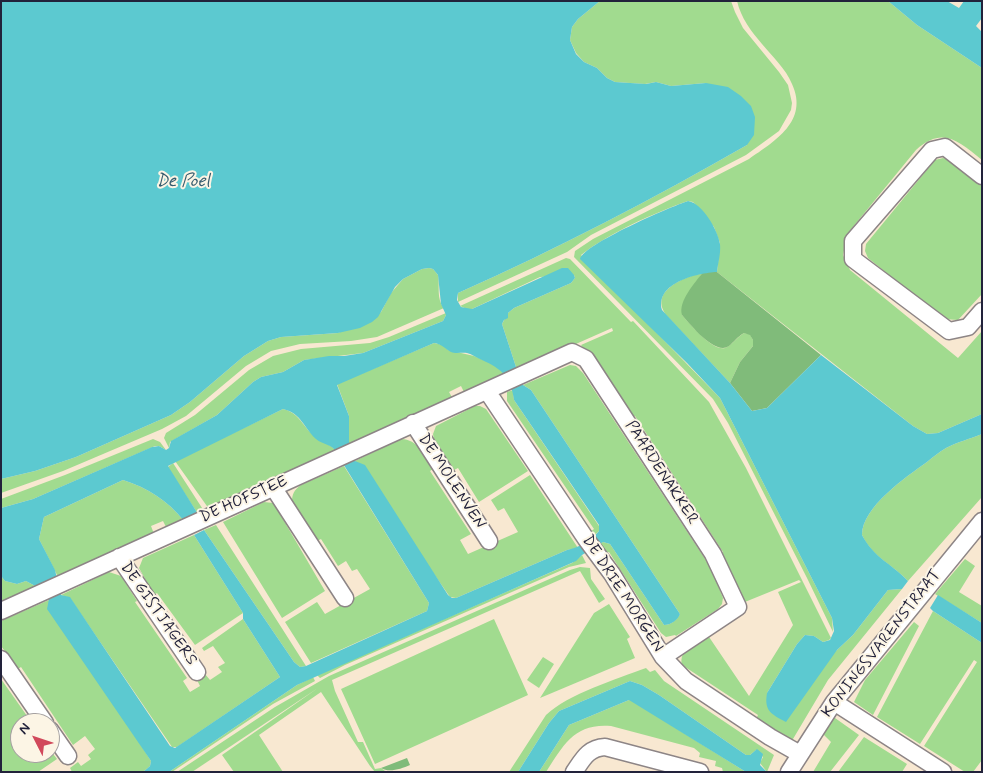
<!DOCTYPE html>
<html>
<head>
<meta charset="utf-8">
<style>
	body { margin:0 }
	#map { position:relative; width:983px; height:773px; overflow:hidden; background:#f8e8d1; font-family:Mynerve,sans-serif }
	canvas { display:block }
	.frame { position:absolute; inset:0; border:2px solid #22223b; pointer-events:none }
	.north { position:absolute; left:10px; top:713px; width:50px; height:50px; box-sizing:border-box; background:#fcf5e5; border:1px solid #a5a1a1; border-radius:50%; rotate:311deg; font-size:14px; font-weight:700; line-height:20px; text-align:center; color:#22223b }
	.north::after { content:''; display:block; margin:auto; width:18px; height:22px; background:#d1495b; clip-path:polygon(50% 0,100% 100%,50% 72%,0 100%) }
</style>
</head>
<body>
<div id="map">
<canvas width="983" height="773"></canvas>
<div class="frame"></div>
<div class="north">N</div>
</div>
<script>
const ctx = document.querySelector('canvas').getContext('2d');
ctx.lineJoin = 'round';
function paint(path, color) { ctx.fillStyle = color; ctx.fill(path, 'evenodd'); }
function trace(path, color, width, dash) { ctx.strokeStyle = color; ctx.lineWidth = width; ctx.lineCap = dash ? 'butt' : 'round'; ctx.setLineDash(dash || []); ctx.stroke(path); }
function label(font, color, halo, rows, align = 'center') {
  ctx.font = font + ' Mynerve,sans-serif'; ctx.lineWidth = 4; ctx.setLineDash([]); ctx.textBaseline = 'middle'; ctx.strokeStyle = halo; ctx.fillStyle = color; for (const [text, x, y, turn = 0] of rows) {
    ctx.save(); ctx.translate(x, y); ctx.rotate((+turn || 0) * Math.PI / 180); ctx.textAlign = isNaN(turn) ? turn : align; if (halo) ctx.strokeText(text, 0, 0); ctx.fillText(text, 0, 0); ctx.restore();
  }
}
const green = new Path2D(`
	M600,1H731L735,12L743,28L779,72L788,85L792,103L791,110L779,131L746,155L591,235L567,252L458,302V293C557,249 653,199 747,145L706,83L671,86L656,82L645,84L615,82L607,78L597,68L584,62L576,53L570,40L572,27L578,19Z
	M737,1H888L917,25L982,68V160C958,141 943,126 916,150L848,233L843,255L850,270L958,358L982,331V414L938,433L927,434L913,426L717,272L720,243L714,227L693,202L688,201C654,213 609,233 581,255L720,398L832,618L833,632L807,578L728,423L713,399L574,257L575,251L593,239L749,159C775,141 809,121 792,84C786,69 772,56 762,44C751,31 741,18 737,1Z
	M943,158L950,160L982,186V294L958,320L944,319L868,258L865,251L866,244L935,160Z
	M566,258L570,259L631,322L633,321L709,402L746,468L831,638L829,640L823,642L814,636L805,635L797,644L767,693L837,650L853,635L888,590L902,589L828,680L793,739L788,740L756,719L758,715L682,665C678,650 696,642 707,634L749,696L793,625L778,592L801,582L799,580L740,604L720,555L723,552L635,416H632L581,345L613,331L612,328L517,370L502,324L508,313L514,308L571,283L575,278L574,275L540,277L472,309H467L460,306Z
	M429,268L433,269L438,275C440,286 436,299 444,308L377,337L351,341L300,344L271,351L246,366L186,416L162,429L63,471L1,493V479L35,471L76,457L171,415L190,402L244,356L268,341L281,337L338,333L381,312L391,293L403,279L422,269Z
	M703,272L684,301L682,315C690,324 712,351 725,348C731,346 737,337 744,333L750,334L753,340V346L740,362L730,383L667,316C648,291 683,278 703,272Z
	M446,313V315L443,321L363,353L304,360L283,372L261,377L253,382L217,415L170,442L169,448L164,438L166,433L195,415L249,370L273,356L301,349L370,343L389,337Z
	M434,343L443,345L448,350L474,356L495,365L506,375L465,394L461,386L449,392L453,399L349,446V416L337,384Z
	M570,365L576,366L583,373L711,568L723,598L722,604L718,609L676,636L675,635L666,637L661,633L609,552L603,555L597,545L603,542L610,544L664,625C671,625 677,620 680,614L531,390L523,385Z
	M513,390L514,400L599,526V531L592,538L589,533L594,529L507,401V392Z
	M475,406H480L486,409L528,471L479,502L458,468L454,470L434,440L433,434L436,426Z
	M283,409C299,413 302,425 313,435C321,442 331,444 336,451L209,509L175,461Z
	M982,434V497L908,581C891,563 874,559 862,535C862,507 906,477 927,462C933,457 939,452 946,448C957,442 970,439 982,434Z
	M153,439L160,442L166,450L159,446H155L33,499L1,508V499L65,475Z
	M401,439C418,439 424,456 433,469L430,471L471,534L460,540L468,554L518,532L504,508L498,511L491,500L530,475L578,548L567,550L456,598L450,597L355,461Z
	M173,463L204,511L198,514L168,468V467Z
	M344,466L429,603L427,611L311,663L285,622L317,602L325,614L370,589L357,569L352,571L346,561L338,566L321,539L317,541L292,502C292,494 294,490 301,485Z
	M123,480C148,488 167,500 184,521L167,529L163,521L151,526L154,534L58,577L39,539L44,517Z
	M264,502L273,503L277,509L325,591L282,618L223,522Z
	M216,525L306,666L300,667L294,662L204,530Z
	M194,535L243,613L195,645L157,593L154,595L139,568L143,558Z
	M582,555L586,563L569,567L345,665L320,678L317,675L572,563Z
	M965,559L975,566L959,592L982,606V623L935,594Z
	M580,567L590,568L591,579L605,599L599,603L580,571L332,680L335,691L358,742H363L375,769L381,768L385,771L388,772H375L370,766L321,692L259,735L283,772H234L222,755L318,688L192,772H177L275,707L329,676L570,570Z
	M109,572L121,576L137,601L135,602L187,678L183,681L190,692L200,686L197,680L205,674L210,680L222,672L218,667L225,663L213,646L204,651L202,648L243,619L280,677L177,747H172L70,598L61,595Z
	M1,576L5,581L17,584L26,581L37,587L1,603Z
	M49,600L151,761L150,766L143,772H72L70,768L78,762L81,766L91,759L88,755L95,749L85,736L73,745L21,667L18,669L1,646V621Z
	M609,604L630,637L627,639L635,658L540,698L594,613Z
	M933,611L982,643V760L973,772H965L924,746L977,662L974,660L920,744L877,717Z
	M494,619L528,695L375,764L341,689Z
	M914,622L919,626L873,715L854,702L865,680Z
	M543,657L554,664L539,688L527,680Z
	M646,668L650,672L655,670L664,681L774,755L767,772L760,763L763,757L756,750L750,755H746L659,695L642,685L630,681L559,711L549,723L518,772H509L546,715C568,694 617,679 646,668Z
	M313,677L315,681L273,704L172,772H169L297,685Z
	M1,679L32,723H20V753H50V750L57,759L38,772H1Z
	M629,700H631L746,772H723L722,768L715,766L716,761L699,757L700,753L694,748L611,726C575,723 564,744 546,772H539L569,725Z
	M835,718L859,735L830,772H813L831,742L823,734L832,719Z
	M864,737L907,764L902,772H838Z`);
const forest = new Path2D(`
	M703,272H717L821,355L767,408L752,411L730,383L740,362L753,346V340L750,335L744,333C737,337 734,342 729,346C715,356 690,324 682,315C678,301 695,283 703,272Z
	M407,758L410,765C401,769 389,773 381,768Z`);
const water = new Path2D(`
	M1,1H600L578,19L572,27L570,40L576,54L584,62L597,68L607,78L615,82L646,84L656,82L671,86L706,83L728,87L741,96L751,106L755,117L754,135L747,145C653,199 557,249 458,293L457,300L461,307L472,309L562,268H568L574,275L575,278L571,283L514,308L508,313V318L504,320L502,324L517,370L523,385L531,390L680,614C678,620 671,625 664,625L610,544L603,542L582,555L576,561L297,685L169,772H143L150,766L151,761L47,609L49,599L37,587L26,581L17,584L5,581L1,576V508L33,499L152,447L159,446L166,450L169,448L171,441L217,415L253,382L261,377L283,372L304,360L329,356H344L363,353L443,321L446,315L441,304L438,275L433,269L429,268L422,269L403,279L395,287L378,317L372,322L360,328L338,333L281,337L268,341L244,356L190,402L171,415L76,457L35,471L1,479ZM434,343C442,344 445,349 451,352C456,354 462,352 467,353C472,354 477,358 482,360C502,369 511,377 514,400L599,525V531C591,541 580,547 567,550L456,598H452L448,595L365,465L355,461L349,446V416L337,385ZM283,409C301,413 304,428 316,439C322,444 329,444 334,449L429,603L427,611L306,666L300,667L294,662L204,530L194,535L243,613V619L280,677L175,748L170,746L70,597L61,595L55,570L39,539L44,517L123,480C148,488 167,500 184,521L198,514L168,466Z
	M888,1H947L959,8L964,1H982V18L976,26L982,32V68L917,25Z
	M688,201C702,203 718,230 720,244C721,253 718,263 717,272C697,273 655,283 662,310L730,383L752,411L767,408L821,355L913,426L927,434L938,433L982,414V434C970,439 957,442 946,448C939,452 933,457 927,462C906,477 862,507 862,535C874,558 891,563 908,581L902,589L888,590L853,635L837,650L786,722C771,714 764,711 767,693L797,644L805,635L814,636L823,642L830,640L834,631L832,618L720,398L687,363L580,259C584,244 670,207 688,201Z
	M938,595L982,623V643L933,611L930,608Z
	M630,681L642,685L659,695L746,755H750L757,749L763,754L760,765L767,772H746L629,700L569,725L539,772H518L549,723L559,711Z`);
const minor = new Path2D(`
	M982,176L945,147L932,150L853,241V259L949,331L968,327L982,311
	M487,391L586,539L612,574L663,657L686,681L770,737L800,754
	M413,423L489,541
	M273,487L345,598
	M119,557L197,672
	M1,611L572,352L586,359L713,554L738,607L663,657
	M1,659L45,723
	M834,702L943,772
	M50,730L68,756
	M574,772C583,759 588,748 605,747L700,772
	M789,772L834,702L982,521`);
const streetNames = [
	["PAARDENAKKER",661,473,57],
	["DE MOLENVEN",451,482,57],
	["DE HOFSTEE",244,500,-24],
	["DE DRIE MORGEN",622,594,57],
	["DE GISTJAGERS",158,614,55],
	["KONINGSVARENSTRAAT",882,644,-52]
];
const waterNames = [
	["De Poel",183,182]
];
paint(green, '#a1db8f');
paint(forest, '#80bb7a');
paint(water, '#5cc9d0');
trace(minor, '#8d8586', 19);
trace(minor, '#fff', 16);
label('16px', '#22223b', '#fcf5e5', streetNames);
label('italic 18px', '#365c6f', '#fcf5e5', waterNames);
</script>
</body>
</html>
